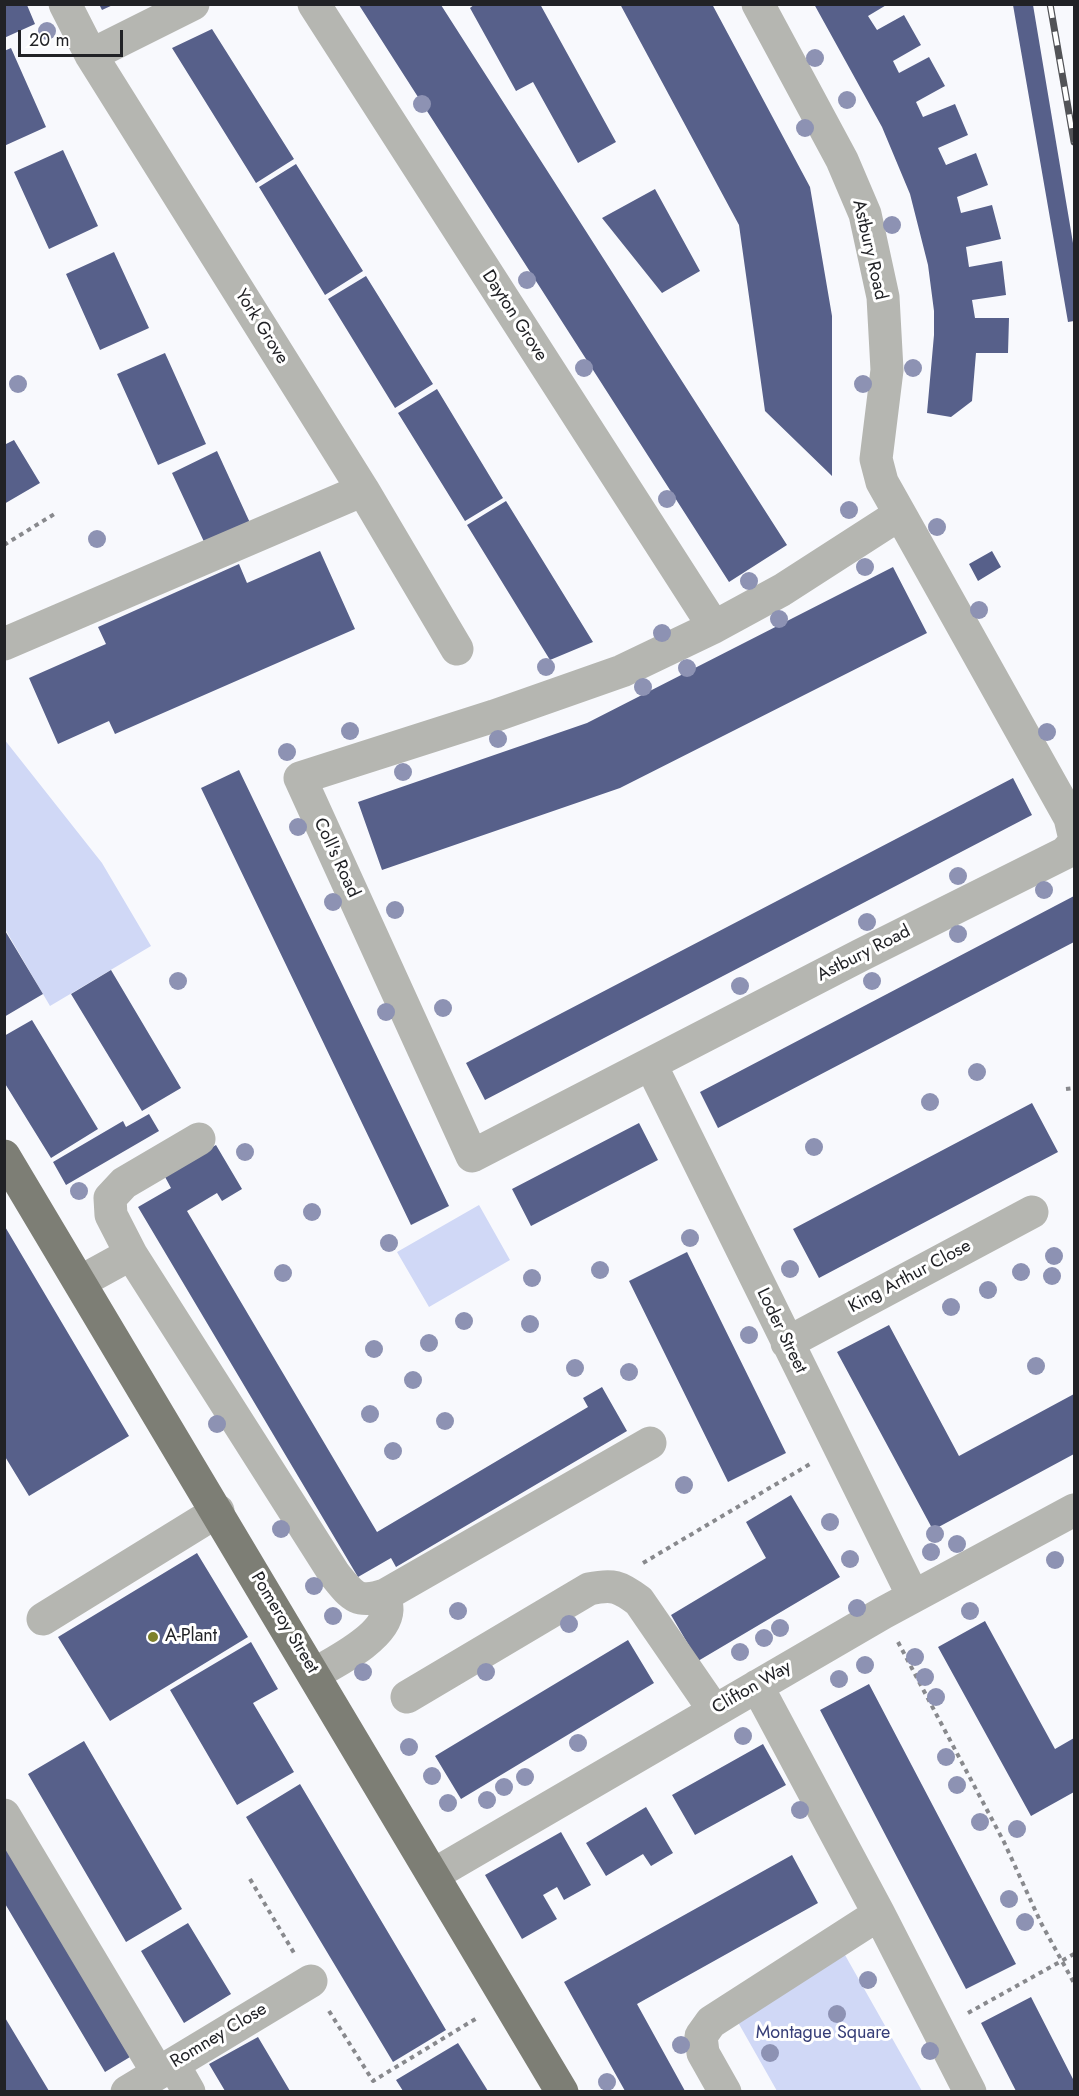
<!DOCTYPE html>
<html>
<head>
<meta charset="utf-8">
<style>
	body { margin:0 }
	#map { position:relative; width:1079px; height:2096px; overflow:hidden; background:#f8f9fd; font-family:Jost,sans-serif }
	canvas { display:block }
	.frame { position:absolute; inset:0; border:6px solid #212226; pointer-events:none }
	.scale { position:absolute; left:18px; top:30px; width:105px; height:27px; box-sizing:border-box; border:3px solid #212226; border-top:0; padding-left:8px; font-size:18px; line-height:21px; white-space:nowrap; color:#212226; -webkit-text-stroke:4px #fff; paint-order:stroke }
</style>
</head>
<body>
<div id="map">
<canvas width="1079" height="2096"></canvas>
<div class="frame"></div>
<div class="scale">20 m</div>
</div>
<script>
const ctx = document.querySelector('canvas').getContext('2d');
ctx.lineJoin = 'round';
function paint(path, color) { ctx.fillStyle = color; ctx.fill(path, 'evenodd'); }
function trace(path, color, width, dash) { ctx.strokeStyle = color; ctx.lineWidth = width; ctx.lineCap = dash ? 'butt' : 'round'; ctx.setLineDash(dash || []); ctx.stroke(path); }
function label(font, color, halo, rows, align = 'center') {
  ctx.font = font + ' Jost,sans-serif'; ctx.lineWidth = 6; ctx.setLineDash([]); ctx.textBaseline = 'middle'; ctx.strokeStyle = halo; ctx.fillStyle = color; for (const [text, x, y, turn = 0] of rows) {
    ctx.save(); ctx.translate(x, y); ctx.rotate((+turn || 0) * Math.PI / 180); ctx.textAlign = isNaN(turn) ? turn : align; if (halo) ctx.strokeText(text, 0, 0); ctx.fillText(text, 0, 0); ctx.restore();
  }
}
const green = new Path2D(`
	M4,739L102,863L151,946L50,1006L5,929Z
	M479,1205L510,1260L429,1307L397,1252Z
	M845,1955L922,2091H777L735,2017Z`);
const building = new Path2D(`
	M99,4H115L102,10Z
	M475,4H540L616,142L578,163L533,82L516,91L470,8Z
	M620,4H712L810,187L832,316V476L765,411L739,225Z
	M814,4H888L868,16L877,30L904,15L921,45L893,61L899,73L929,57L945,86L916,102L923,117L955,104L968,135L938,148L946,165L976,153L988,185L957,197L961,213L992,205L1001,239L966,247L969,267L1002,261L1006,295L972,300L975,318H1009L1008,353H976L972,401L951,417L927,413L934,335V311L928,265L910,194L882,127Z
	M4,5H27L35,24L4,38Z
	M359,5H441L787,545L729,582Z
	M1013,5H1033L1074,249V321L1068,322Z
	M212,29L294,159L256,183L172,48Z
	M11,48L46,127L4,146V51Z
	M63,150L98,226L49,249L14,172Z
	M296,164L363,271L325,295L259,187Z
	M655,189L700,271L662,293L602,218Z
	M114,252L149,328L100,350L66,274Z
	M366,276L433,384L395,408L328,299Z
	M165,353L206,444L158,465L117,374Z
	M437,389L503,498L465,521L398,413Z
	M14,440L40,483L4,504V445Z
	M217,451L251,525L206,546L172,473Z
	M506,501L540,556L593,642L550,660L534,634L467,525Z
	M320,551L355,629L115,734L109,721L58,744L29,678L106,644L98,627L239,564L247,583Z
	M992,551L1001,567L978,581L969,564Z
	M893,567L927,633L620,788L382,870L358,802L587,723Z
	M239,770L449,1206L411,1225L201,788Z
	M1013,778L1032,815L485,1100L466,1063Z
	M1074,896V942L718,1128L700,1092Z
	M4,929L43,994L4,1017Z
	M111,970L181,1088L142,1111L71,994Z
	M32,1020L98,1129L51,1158L4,1082V1036Z
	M1032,1103L1058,1152L819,1278L793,1229Z
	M149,1114L159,1131L66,1185L53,1162L123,1121L126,1127Z
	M639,1123L658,1160L531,1226L512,1189Z
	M216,1145L242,1189L222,1201L217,1193L187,1211L377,1532L588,1407L583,1398L602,1387L627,1431L396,1567L391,1558L358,1577L138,1207L171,1188L164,1175Z
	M4,1225L129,1436L29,1496L4,1455Z
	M687,1252L786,1453L728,1482L629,1281Z
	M889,1325L959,1456L1074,1394V1454L933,1530L837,1352Z
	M791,1495L840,1577L698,1661L671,1615L766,1558L746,1522Z
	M197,1553L248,1637L110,1721L58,1637Z
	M985,1621L1055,1749L1074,1738V1792L1031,1816L938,1647Z
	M628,1640L654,1683L461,1799L435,1756Z
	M251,1642L278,1689L253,1703L294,1772L237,1805L170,1690Z
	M869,1684L1016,1964L966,1989L820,1710Z
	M84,1741L182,1909L126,1942L28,1774Z
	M763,1744L786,1785L695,1835L672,1795Z
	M300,1784L446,2030L393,2062L246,1817Z
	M646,1807L673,1853L651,1866L643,1854L606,1876L586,1843Z
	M561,1832L591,1885L564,1900L557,1887L543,1895L557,1919L522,1939L485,1875Z
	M4,1845L130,2057L105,2072L4,1902Z
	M792,1855L818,1903L637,2004L685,2091H625L564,1982Z
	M188,1923L231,1994L184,2023L141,1951Z
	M1031,1997L1074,2081V2091H1016L981,2023Z
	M4,2016L49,2091H4Z
	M258,2037L290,2091H225L209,2064Z
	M458,2043L488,2091H403L396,2080Z`);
const path = new Path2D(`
	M4,545L56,513
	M1066,1089L1074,1088
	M643,1563L810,1464
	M898,1642L1004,1842L1041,1923L1074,1983
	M250,1879L294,1953
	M329,2011L373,2081L477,2018
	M968,2013L1074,1954`);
const minor = new Path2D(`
	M65,4L91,55L363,490L457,649
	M314,4L714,627
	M758,4L842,160L865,214L883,297L887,370L876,459L882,482L900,514L782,590L714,627L622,671L494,716L300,778L472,1156L861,955L1065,853L1074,843
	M91,55L193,4
	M900,514L1070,818L1074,835
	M4,644L363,490
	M651,1065L913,1596
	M199,1139L124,1183L110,1198L111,1215L131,1254L335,1575C352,1596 357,1604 385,1595L650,1443
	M80,1282L131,1254
	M787,1343L1032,1212
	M43,1619L218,1511
	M314,1674C335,1662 386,1637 387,1610C387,1605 386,1600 385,1595
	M757,1686L879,1914L970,2092
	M407,1697L589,1589C613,1584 619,1586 639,1601L714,1710
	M4,1815L158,2073
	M433,1875L883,1613L1074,1510
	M173,2064L189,2092
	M127,2092L311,1981
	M725,2092L703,2053L701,2036L711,2022L879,1914`);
const major = new Path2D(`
	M4,1156L562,2092`);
const rail = new Path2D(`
	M1050,4L1074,142`);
const trees = [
	[47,31],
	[815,58],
	[847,100],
	[422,104],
	[805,128],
	[892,225],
	[527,280],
	[584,368],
	[913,368],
	[18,384],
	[863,384],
	[667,499],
	[849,510],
	[937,527],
	[97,539],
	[865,567],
	[749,581],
	[979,610],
	[779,619],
	[662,633],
	[546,667],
	[687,668],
	[643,687],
	[350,731],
	[1047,732],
	[498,739],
	[287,752],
	[403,772],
	[298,827],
	[958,876],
	[1044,890],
	[333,902],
	[395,910],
	[867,922],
	[958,934],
	[178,981],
	[872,981],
	[740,986],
	[443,1008],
	[386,1012],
	[977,1072],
	[930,1102],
	[814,1147],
	[245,1152],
	[79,1191],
	[312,1212],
	[690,1238],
	[389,1243],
	[1054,1256],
	[790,1269],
	[600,1270],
	[1021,1272],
	[283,1273],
	[1052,1276],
	[532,1278],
	[988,1290],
	[951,1307],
	[464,1321],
	[530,1324],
	[749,1335],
	[429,1343],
	[374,1349],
	[1036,1366],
	[575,1368],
	[629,1372],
	[413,1380],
	[370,1414],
	[445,1421],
	[217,1424],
	[393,1451],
	[684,1485],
	[830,1522],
	[281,1529],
	[935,1534],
	[957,1544],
	[931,1552],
	[850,1559],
	[1055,1560],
	[314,1586],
	[857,1608],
	[458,1611],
	[970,1611],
	[333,1616],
	[569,1624],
	[780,1628],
	[764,1638],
	[740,1652],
	[915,1657],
	[865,1665],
	[363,1672],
	[486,1672],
	[925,1677],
	[839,1679],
	[936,1697],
	[743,1736],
	[578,1743],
	[409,1747],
	[946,1757],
	[432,1776],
	[525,1777],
	[957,1785],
	[504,1787],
	[487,1800],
	[448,1803],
	[800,1810],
	[980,1822],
	[1017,1829],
	[1009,1899],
	[1025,1922],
	[868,1980],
	[837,2014],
	[681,2045],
	[930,2051],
	[770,2053],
	[607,2082]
];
const markers = [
	[153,1637,6,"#7e812b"]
];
const streetNames = [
	["Astbury Road",869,250,77],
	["Dayton Grove",514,316,57],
	["York Grove",261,327,58],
	["Coll's Road",336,858,65],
	["Astbury Road",864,954,-27],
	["King Arthur Close",910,1277,-28],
	["Loder Street",781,1331,64],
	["Pomeroy Street",284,1623,59],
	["Clifton Way",752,1688,-30],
	["Romney Close",219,2036,-31]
];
const poiNames = [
	["A-Plant",165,1637]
];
const parkNames = [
	["Montague Square",823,2034]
];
paint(green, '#d0d8f6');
paint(building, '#57608a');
trace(path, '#88898d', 4, [4.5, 4.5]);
trace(minor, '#b5b6b1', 33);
trace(major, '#7d7e75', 33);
trace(rail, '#525357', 7);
trace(rail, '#fff', 4.5, [14]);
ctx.fillStyle = '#8d92b3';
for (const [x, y] of trees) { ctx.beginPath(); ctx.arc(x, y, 9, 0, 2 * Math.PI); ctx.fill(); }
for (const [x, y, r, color] of markers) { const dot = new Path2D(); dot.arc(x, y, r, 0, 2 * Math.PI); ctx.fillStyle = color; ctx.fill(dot); trace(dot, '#fff', 2); }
label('18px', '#212226', '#fff', streetNames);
label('18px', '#212226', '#fff', poiNames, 'left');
label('18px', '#353d77', '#fff', parkNames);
</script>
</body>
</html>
